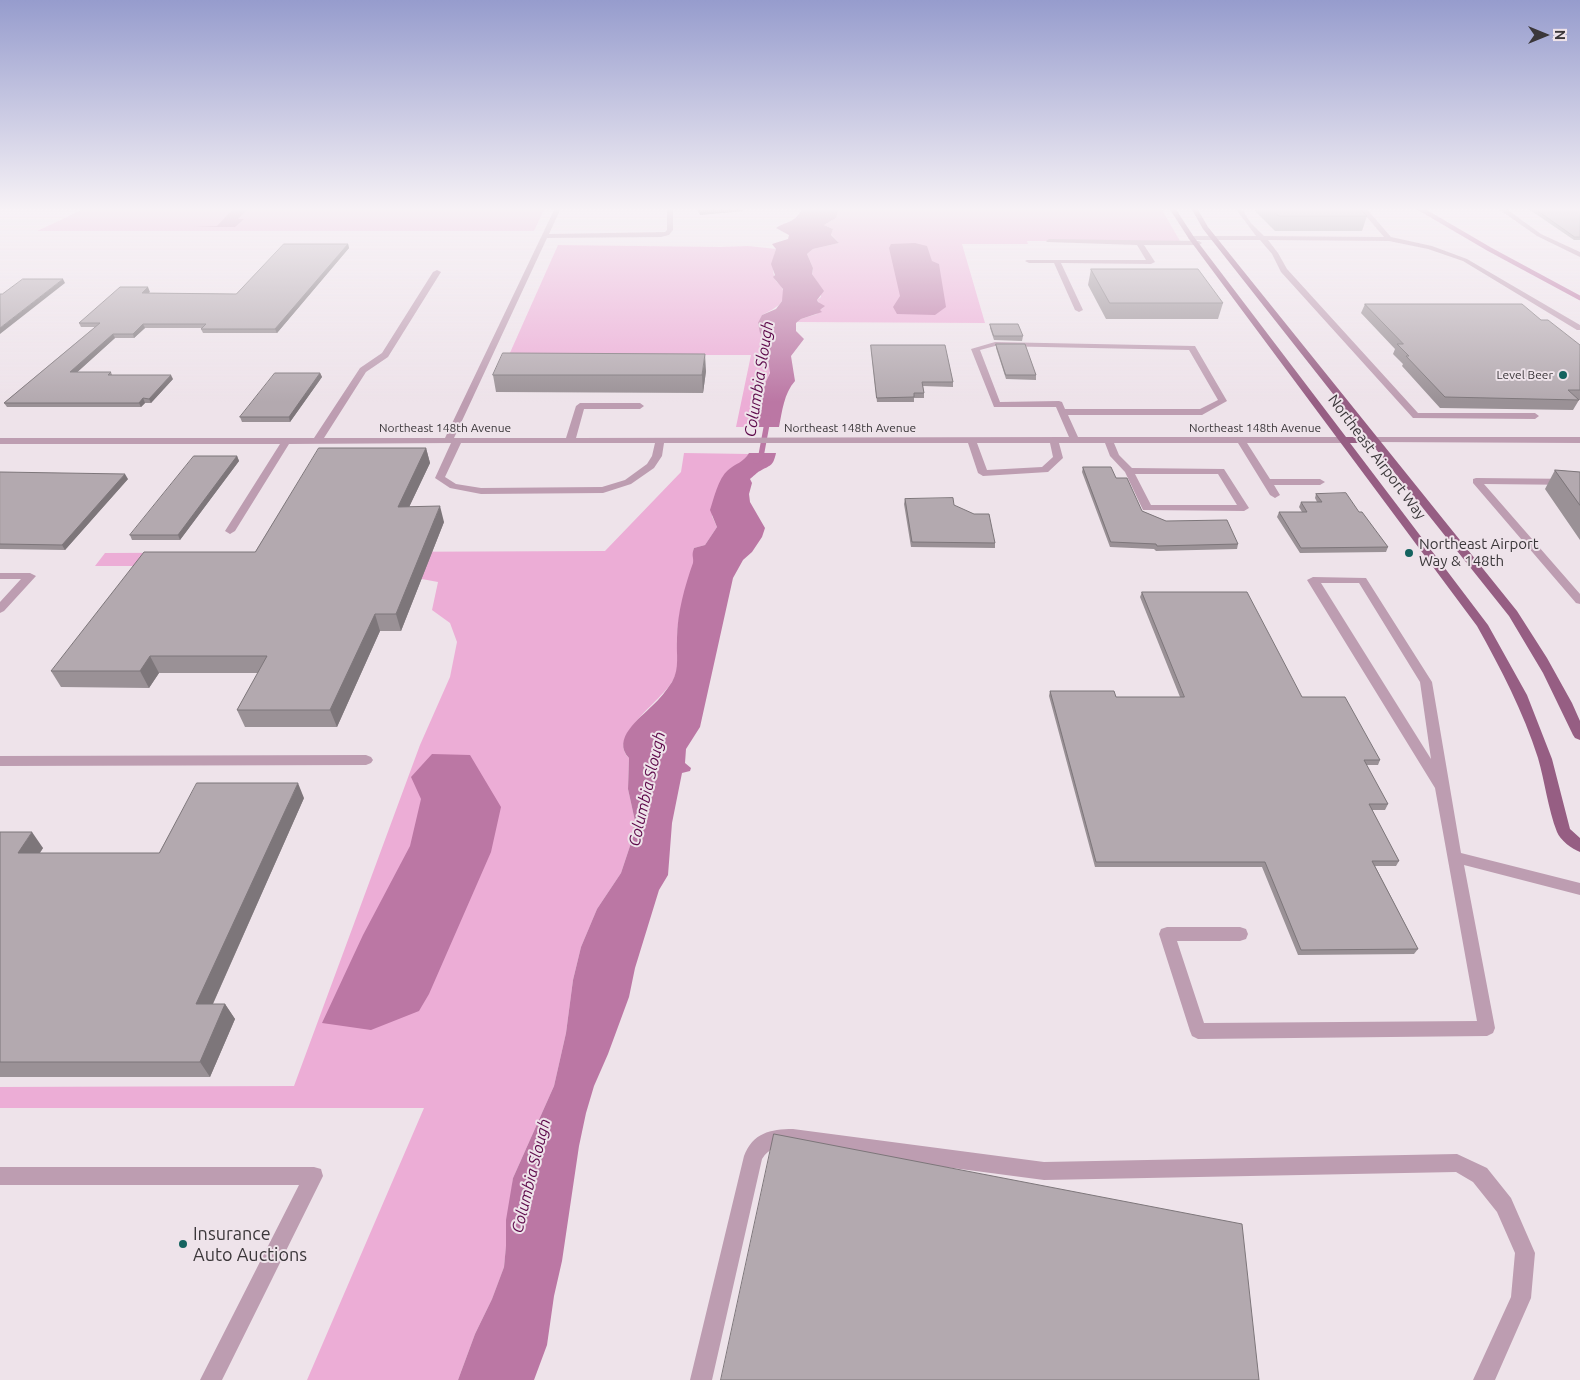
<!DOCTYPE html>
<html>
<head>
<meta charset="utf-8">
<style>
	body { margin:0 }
	#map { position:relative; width:1580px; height:1380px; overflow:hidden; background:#eee3ea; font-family:Ubuntu,sans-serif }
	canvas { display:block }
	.north { position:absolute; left:1520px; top:10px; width:50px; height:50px; -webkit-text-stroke:4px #eee3ea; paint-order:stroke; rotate:90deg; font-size:14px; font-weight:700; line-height:20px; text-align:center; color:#3b373a }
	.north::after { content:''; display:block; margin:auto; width:18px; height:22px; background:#3b373a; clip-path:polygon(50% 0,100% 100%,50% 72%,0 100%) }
</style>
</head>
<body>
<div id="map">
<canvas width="1580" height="1380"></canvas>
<div class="north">N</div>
</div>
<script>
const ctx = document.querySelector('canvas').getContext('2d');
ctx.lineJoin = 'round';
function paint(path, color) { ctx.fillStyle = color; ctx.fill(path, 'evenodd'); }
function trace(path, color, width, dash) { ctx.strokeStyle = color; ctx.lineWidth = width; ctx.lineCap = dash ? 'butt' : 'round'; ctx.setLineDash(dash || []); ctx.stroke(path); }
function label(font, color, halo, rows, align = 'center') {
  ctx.font = font + ' Ubuntu,sans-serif'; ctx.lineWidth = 4; ctx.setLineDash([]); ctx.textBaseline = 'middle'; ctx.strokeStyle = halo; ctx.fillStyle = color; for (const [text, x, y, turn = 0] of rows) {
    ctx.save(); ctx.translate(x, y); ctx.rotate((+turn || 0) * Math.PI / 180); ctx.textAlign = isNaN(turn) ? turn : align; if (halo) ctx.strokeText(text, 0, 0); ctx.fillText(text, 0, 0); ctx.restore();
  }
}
const green = new Path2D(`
	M86,208H545L534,231H37Z
	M839,208H1161L1180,241H1027L1028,244H962L985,323L797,322L801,319L817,314L819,310L823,308L817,300L821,297V288L812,274L813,268L807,254L813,249L839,243L831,234L833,229L824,225L836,218Z
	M558,245L721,247L748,246L776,249C773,260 771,270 776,281C777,283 780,284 781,286C791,302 772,310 762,315L760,333L764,338L763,355C781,371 758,390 755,407C754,413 754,421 754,427H736L751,355H509Z
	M684,453L749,454L740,464L728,470L712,516L717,527L705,545L694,548C692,553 695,558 694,563C688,587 677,612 677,638C676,650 680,664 675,676C666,700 606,734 629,758L628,789L635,821L630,846L621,873L597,909L581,947L573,980L566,1033L554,1086L513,1178L504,1267L492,1299L475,1334L458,1380H307L424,1108H0V1087L294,1086L420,745L450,677L457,642L450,623L432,610L438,582L352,566H95L105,553L605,551L681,472Z`);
const water = new Path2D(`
	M234,208H249L238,219H244L235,227H193L217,226Z
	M800,208H839L836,218L824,225L833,229L831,235L839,243L813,249L807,254L813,268L812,274L824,291L817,300L818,302L825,306L820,310L822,312L801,319L796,323V331L804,339L791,356L795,381C784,393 782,412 779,427H754L755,405L770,373L768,359L762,351L764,338L760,333L758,323L762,315L776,309L782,301L783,289L773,277L775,275L771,264L776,249L772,244L788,239L789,235L776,228C786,221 793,224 801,211Z
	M915,243L927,246L932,261L939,264L946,307L935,315L897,314L893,307L900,296L889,248L891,244Z
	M749,453H776C773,467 770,465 760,471C757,472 753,477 750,479L752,483L749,494L750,502L765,528L762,537L752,552L743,560L733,578L700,727L686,749L685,763L691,768L690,771L682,773L672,823L668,875L659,890L635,968L629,997L608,1054L594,1086L586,1113L579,1146L562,1261L554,1296L547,1345L534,1380H458L475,1334L492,1299L504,1267L506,1246V1220L513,1178L554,1086L566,1033L573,980L581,947L597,909L621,873L630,846L635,821L628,789L629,758C611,739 640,718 652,706C660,699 666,691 672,682C680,668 676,654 677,638C677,614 685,585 693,563C694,557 691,556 694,548L705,545L717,527L710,510C714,498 718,479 728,470C735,464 744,462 749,453Z
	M432,754L470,755L501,807L491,852L429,994L419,1011L371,1030L322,1023L363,935L410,846L421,799L411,777Z`);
const streamFar1 = new Path2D(`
	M1419,208L1489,249L1580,298`);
const stream = new Path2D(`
	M756,461L761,456L768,418`);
const minor = new Path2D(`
	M555,208H561L549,234L665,232L667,230V208H673V230L669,235L661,237L547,238L454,438H566L576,406L580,403H640L644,406L640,409H584L576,438L1069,437L1056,407H994L971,349L995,342L1195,346L1227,401L1202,415H1068L1078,437H1344L1349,440L1344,443H1247L1270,479H1320L1325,482L1320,485H1274L1280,495L1275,498L1270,495L1238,443H1114L1119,455L1132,468L1224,469L1249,508L1244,511L1143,510L1125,472L1110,456L1105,443H1059L1063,458L1048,472L983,476L978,473L968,443H664L662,456L654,468L631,484L603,493L481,494L450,488L435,478L451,443L289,444L235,531L230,534L225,531L280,444H0V438H314L360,368L382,353L433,272L437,270L441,272L388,357L366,372L324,438H445ZM995,346L1189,350L1218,400L1200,409H1065L1062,402L1059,401L1000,402L980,350ZM461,443H655L652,456L647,464L625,480L602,487L481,488L456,484L445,477ZM977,443H1050L1053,457L1042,467L987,470ZM1135,474H1218L1237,505H1151Z
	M1235,208H1241L1251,223L1264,236L1384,237L1359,208H1366L1391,237L1432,246L1467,259L1580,325V330H1577L1463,261L1428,249L1389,241L1268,240L1278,253L1287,269L1418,413H1535L1539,416L1535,419L1413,418L1281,272L1272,254L1260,240H1191L1188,238L1191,236H1256Z
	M1497,208H1505L1541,234L1580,252V257L1537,236Z
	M1049,239L1199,241L1202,243L1199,245H1144L1155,262L1151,264L1061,263L1083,310L1079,312L1075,310L1054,263H1029L1025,261L1027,260H1146L1137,245L1047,242L1046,241Z
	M1375,437H1580V443L1372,442L1370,440Z
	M1476,478L1580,479V485L1484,484L1580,594V604L1576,603L1473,483V479Z
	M0,573H30L36,576L4,611L0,613V602L21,579H0Z
	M1313,577L1366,578L1432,682L1461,853L1580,883V895L1464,865L1495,1028L1493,1033L1487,1036L1198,1039L1192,1036L1190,1031L1159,934L1161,929L1167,927H1240L1246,929L1248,934L1246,939L1240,941H1177L1204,1023L1477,1021L1435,788L1307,580ZM1321,583H1359L1420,682L1431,759Z
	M366,755L371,757L373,760L371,763L366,765L0,766V756Z
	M793,1129L1044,1162L1457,1154L1487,1168L1511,1198L1535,1253L1531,1298L1495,1380H1473L1511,1297L1515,1253L1497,1212L1473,1182L1456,1172L1044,1180L793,1147C779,1147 770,1146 762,1159L712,1380H690L744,1156C753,1133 770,1129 793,1129Z
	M0,1167H314L321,1169L323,1176L222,1380H200L299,1185H0Z`);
const major = new Path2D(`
	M1169,208H1175L1194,237L1346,437H1367L1203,229L1191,208H1197L1208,227L1517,611L1547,658L1572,703L1580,721V740L1575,738L1573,735L1543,673L1509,616L1371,443H1350L1488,625L1527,695L1552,759L1570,829L1580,838V852C1572,849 1560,840 1557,832C1548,809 1545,782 1538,758C1523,711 1501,669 1477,626L1189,239Z`);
const wall = new Path2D(`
	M696,208H743V211L700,215Z
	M1256,208H1359L1367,216L1362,231H1275L1255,211Z
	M1527,208H1580V240H1574Z
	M348,244L349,248L277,333H203L201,329L202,328H145L134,338H115L77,372H111L112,375L173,379L151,403H145L141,407H7L4,403L95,327H81L79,323L150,292L148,293L236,294Z
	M1091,269L1223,303L1218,319H1106L1088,285Z
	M1365,304L1541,320L1580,345V400H1579L1573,410L1440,408L1402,366L1403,364L1393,354L1395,349L1361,313Z
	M990,324L1023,336L1022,341L994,340L990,328Z
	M996,344L1036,375V380L1006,379L996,348Z
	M871,345L953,382V387L923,386L924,393V398H914V402H877L871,349Z
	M706,371L703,393L496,392L493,375Z
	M320,373L322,377L290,422H242L240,417Z
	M426,448L430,463L409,507L444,522L401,631H380L337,727H245L237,710L258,673H159L149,688L61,687L51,671L255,552Z
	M237,456L239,461L180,540H132L130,535Z
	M1083,467L1116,478L1142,511L1166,521L1238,544L1237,549L1156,551L1154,549L1110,547L1082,472Z
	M1555,470L1580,472V540L1545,489Z
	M0,472L128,479L65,550L0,549Z
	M1316,494L1359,512L1388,547L1386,552L1300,553L1277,517L1279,512H1302L1299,507L1301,502H1317L1315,498Z
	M905,499L954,505L995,543V548L911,547L904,504Z
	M1142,592L1302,697L1380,760L1378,765H1366L1388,804L1385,810H1372L1399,861L1396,866H1375L1418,949L1414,954L1298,955L1262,867H1095L1049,696L1050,691L1116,697H1180L1140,597Z
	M304,798L213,1004H225L235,1019L210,1077H0V832L43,848L40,853H159Z`);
const shadedWall = new Path2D(`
	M730,208H743V211L700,215V211Z
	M348,244L349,248L277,333L275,329Z
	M63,279L65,283L0,334V328Z
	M148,287L150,292L144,297L142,293Z
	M143,324L145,328L134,338L133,334Z
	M113,334L115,338L72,377L70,372Z
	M705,354L706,371L703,393L702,375Z
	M320,373L322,377L290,422L289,417Z
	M171,375L173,379L151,403L149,399Z
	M143,398L145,403L141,407L139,403Z
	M426,448L430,463L402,522L398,507Z
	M237,456L239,461L180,540L178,535Z
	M125,474L128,479L65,550L62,545Z
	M440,506L444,522L401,631L396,614Z
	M375,614L380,631L337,727L330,710Z
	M150,656L159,673L149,688L140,671Z
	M298,783L304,798L206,1019L196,1004Z
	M32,832L43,848L29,868L18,853Z
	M225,1004L235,1019L210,1077L200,1062Z`);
const building = new Path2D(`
	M699,208H730L700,211Z
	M1271,208H1359L1367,216H1279Z
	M1534,208H1580V237H1575Z
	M284,244H348L275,329H201L206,324H143L133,334H113L70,372H111L108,375H171L149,399L143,398L139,403H4L100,323H79L120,287H148L142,293L236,294Z
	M1091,269H1198L1223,303H1110Z
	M23,279H63L0,328V294H2Z
	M1365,304H1522L1541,320H1548L1580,345V390H1568L1579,400L1445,397L1406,356H1409L1397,344H1403Z
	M990,324H1018L1023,336H994Z
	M996,344H1025L1036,375H1006Z
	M871,345H945L953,382H922L924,393H914V397L877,398Z
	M503,353L705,354L702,375H493Z
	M275,373H320L289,417H240Z
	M319,448H426L398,507L440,506L396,614H375L330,710H237L267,656H150L140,671H51L144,552H255Z
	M194,456H237L178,535H130Z
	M1083,467H1111L1116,478H1127L1142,511L1166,521L1227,520L1238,544L1157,546L1156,544L1111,542Z
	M1555,470L1580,472V505Z
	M0,472L125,474L62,545L0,544Z
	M1346,493L1359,512H1362L1388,547L1301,548L1279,512H1307L1301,502H1322L1316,494Z
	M953,498L954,505L974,514H989L995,543L912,542L905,499Z
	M1142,592H1247L1302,697H1345L1380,760H1364L1388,804H1369L1399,861H1372L1418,949L1301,950L1265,862H1096L1050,691H1114L1116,697H1184Z
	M197,783H298L196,1004H225L200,1062H0V832H32L18,853H159Z
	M774,1134L1242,1224L1259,1380H721Z`);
const markers = [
	[1563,375,5,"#14635f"],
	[1409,553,5,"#14635f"],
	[183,1244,5,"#14635f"]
];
const farPoinames = [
	["Level Beer",1553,375]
];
const farStreetnames = [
	["Northeast 148th Avenue",445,428],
	["Northeast 148th Avenue",850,428],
	["Northeast 148th Avenue",1255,428]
];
const streetNames = [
	["Northeast Airport Way",1377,457,53]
];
const poiNames = [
	["Northeast Airport",1419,544],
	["Way & 148th",1419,561]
];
const waterNames = [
	["Columbia Slough",759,379,-81],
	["Columbia Slough",647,789,-77],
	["Columbia Slough",531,1176,-76]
];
const nearPoinames = [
	["Insurance",193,1234],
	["Auto Auctions",193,1255]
];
paint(green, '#ecadd6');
paint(water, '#bb77a4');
trace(streamFar1, '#bb77a4', 4.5);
trace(stream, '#bb77a4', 5.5);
paint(minor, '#bd9db1');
paint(major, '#965e83');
paint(wall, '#9a9196');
paint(shadedWall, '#7d767a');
paint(building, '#b3a9af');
trace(building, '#7d767a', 1);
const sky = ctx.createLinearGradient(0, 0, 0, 402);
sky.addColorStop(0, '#969ccd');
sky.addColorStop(0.52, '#f7f2f6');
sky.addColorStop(1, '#f7f2f600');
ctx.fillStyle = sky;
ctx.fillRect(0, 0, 1580, 402);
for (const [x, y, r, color] of markers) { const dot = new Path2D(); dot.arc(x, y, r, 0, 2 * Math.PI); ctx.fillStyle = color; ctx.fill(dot); trace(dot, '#eee3ea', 2); }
label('12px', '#3b373a', '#eee3ea', farPoinames, 'right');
label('12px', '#3b373a', '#eee3ea', farStreetnames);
label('15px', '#3b373a', '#eee3ea', streetNames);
label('15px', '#3b373a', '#eee3ea', poiNames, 'left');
label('italic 16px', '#5d094a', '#eee3ea', waterNames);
label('18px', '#3b373a', '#eee3ea', nearPoinames, 'left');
</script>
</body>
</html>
